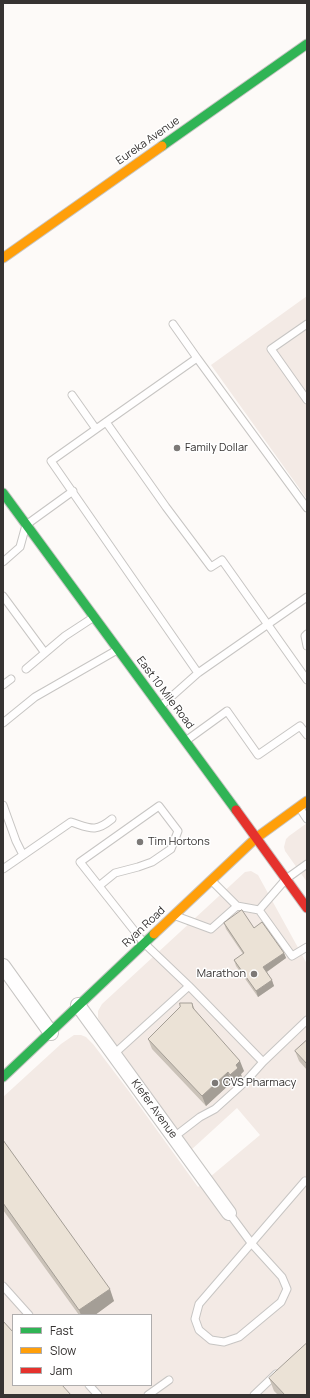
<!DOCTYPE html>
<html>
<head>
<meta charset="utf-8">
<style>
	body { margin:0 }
	#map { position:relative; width:310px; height:1398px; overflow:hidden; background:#fdfaf8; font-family:Manrope,sans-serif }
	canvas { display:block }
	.frame { position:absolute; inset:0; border:4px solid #363332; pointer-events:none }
	.legend { position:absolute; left:12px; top:1314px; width:140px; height:72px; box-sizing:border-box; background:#fff; border:1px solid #afadad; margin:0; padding:5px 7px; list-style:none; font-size:12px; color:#363332 }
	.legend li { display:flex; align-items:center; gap:8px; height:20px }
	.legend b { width:20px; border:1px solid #afadad }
</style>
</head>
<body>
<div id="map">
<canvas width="310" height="1398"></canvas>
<div class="frame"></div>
<ul class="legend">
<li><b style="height:5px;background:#30b455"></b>Fast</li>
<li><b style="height:5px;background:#ff9f0a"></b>Slow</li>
<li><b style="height:5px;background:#e5322d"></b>Jam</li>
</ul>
</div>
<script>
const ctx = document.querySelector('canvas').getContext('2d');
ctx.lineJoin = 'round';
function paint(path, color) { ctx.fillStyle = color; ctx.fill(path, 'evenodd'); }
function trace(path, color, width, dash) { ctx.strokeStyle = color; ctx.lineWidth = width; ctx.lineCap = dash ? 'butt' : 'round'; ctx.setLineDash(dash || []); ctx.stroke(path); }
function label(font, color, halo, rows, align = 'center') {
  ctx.font = font + ' Manrope,sans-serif'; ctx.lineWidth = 3; ctx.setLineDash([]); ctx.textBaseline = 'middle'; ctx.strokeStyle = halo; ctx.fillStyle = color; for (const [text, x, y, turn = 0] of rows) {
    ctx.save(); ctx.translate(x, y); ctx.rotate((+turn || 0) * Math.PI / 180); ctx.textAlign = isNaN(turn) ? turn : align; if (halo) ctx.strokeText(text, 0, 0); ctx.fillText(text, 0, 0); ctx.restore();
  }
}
const built = new Path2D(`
	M307,296V499L211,365Z
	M307,823V882L285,851L284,847L286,839L289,836Z
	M251,871L258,875L307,964V1395H3V1097L61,1044L74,1035H81L86,1037L93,1044L128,1090L198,1187L260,1135L237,1108L191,1150L102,1025L98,1018V1011L102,1004L245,872ZM13,1315H151V1385H13Z`);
const lane = new Path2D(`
	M173,324L197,358
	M307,324L271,349L307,400
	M72,395L96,429
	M106,422L51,461L198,673
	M307,508L197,358L106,422L166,507L211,567L222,560L307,680
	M3,562L20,547L26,525L73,491
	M3,596L45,653
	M307,634L305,636L307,646
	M26,669L65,636L94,617
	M3,685L11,679
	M161,706L198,673L307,597
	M3,723L35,697L117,650
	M187,740L227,711L258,755L300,726L307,735
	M3,805L16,841L23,855
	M299,807L307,819
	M307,864L286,879L259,910L292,956L307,947
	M3,869L71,822C90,828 95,833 112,819
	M212,881L237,906
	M99,886L115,873L138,867L152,862L171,849L178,831L159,806L80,862L144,943L189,986L263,1062L307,1020
	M176,916L211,929L237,906L259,910
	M114,1054L189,986
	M174,1137L200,1117L215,1109L246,1081L263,1062
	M229,1213L252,1244L282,1277L287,1289L281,1302L239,1337L224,1342L211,1340L199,1330L195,1319L199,1304L305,1181
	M3,1286L29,1315
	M89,1385L98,1395
	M148,1395L169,1380
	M254,1395L276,1374`);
const street = new Path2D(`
	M3,966L51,1033
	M78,1005L229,1213`);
const fast = new Path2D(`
	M162,146L307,44
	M3,493L236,810
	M3,1077L154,934`);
const slow = new Path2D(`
	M3,258L162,146
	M154,934L256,838L307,801`);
const jam = new Path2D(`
	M236,810L307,908`);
const wall = new Path2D(`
	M224,923L254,928L284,953L286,958L267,972L274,986L258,997L236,966L234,960L243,954L226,929Z
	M192,1003L195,1010L244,1071L241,1074L242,1078L234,1085L231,1083L206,1106L152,1049L148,1039Z
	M307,1040V1070L299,1061L295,1051Z
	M3,1140L114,1301L95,1315H79L3,1210Z
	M269,1378L307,1395H278L274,1391Z`);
const shadedWall = new Path2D(`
	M284,953L286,958L265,973L263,967Z
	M272,980L274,986L258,997L256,991Z
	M240,1061L244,1071L241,1074L242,1078L234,1085L230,1075L236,1065Z
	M228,1072L231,1083L206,1106L202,1096Z
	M110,1289L114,1301L95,1315H81L79,1310Z`);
const building = new Path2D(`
	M242,910L254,928L262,922L284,953L263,967L272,980L256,991L234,960L244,953L224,923Z
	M180,1003H192L193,1008L240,1061L236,1065L238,1068L230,1075L228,1072L202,1096L148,1039L180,1007Z
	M307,1040V1064L295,1051Z
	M3,1140L110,1289L79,1310L3,1203Z
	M3,1321L13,1332V1385H62L71,1395H3Z
	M307,1343V1395H285L269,1378Z`);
const markers = [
	[177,448,4,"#7c7977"],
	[140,842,4,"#7c7977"],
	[254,974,4,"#7c7977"],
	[215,1083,4,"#7c7977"]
];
const streetNames = [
	["Eureka Avenue",148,141,-35],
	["East 10 Mile Road",165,693,53],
	["Ryan Road",144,927,-43],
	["Kiefer Avenue",154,1109,54]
];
const poiNames = [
	["Family Dollar",185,448],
	["Tim Hortons",148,842],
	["Marathon",246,974,"right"],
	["CVS Pharmacy",223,1083]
];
paint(built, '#f3eae5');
trace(lane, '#c7c5c3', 9);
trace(street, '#c7c5c3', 16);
trace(fast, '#c7c5c3', 11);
trace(slow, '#c7c5c3', 11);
trace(jam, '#c7c5c3', 11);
trace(lane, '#fffefe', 7);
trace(street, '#fffefe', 14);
trace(fast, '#30b455', 9);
trace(slow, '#ff9f0a', 9);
trace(jam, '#e5322d', 9);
paint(wall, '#cac2b8');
paint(shadedWall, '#a49e96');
paint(building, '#ebe2d6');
trace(building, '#a49e96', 1);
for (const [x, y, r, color] of markers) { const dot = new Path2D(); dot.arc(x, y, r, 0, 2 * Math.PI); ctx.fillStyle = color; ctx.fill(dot); trace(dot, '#fff', 1.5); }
label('11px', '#363332', '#fff', streetNames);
label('11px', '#363332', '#fff', poiNames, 'left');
</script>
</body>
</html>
